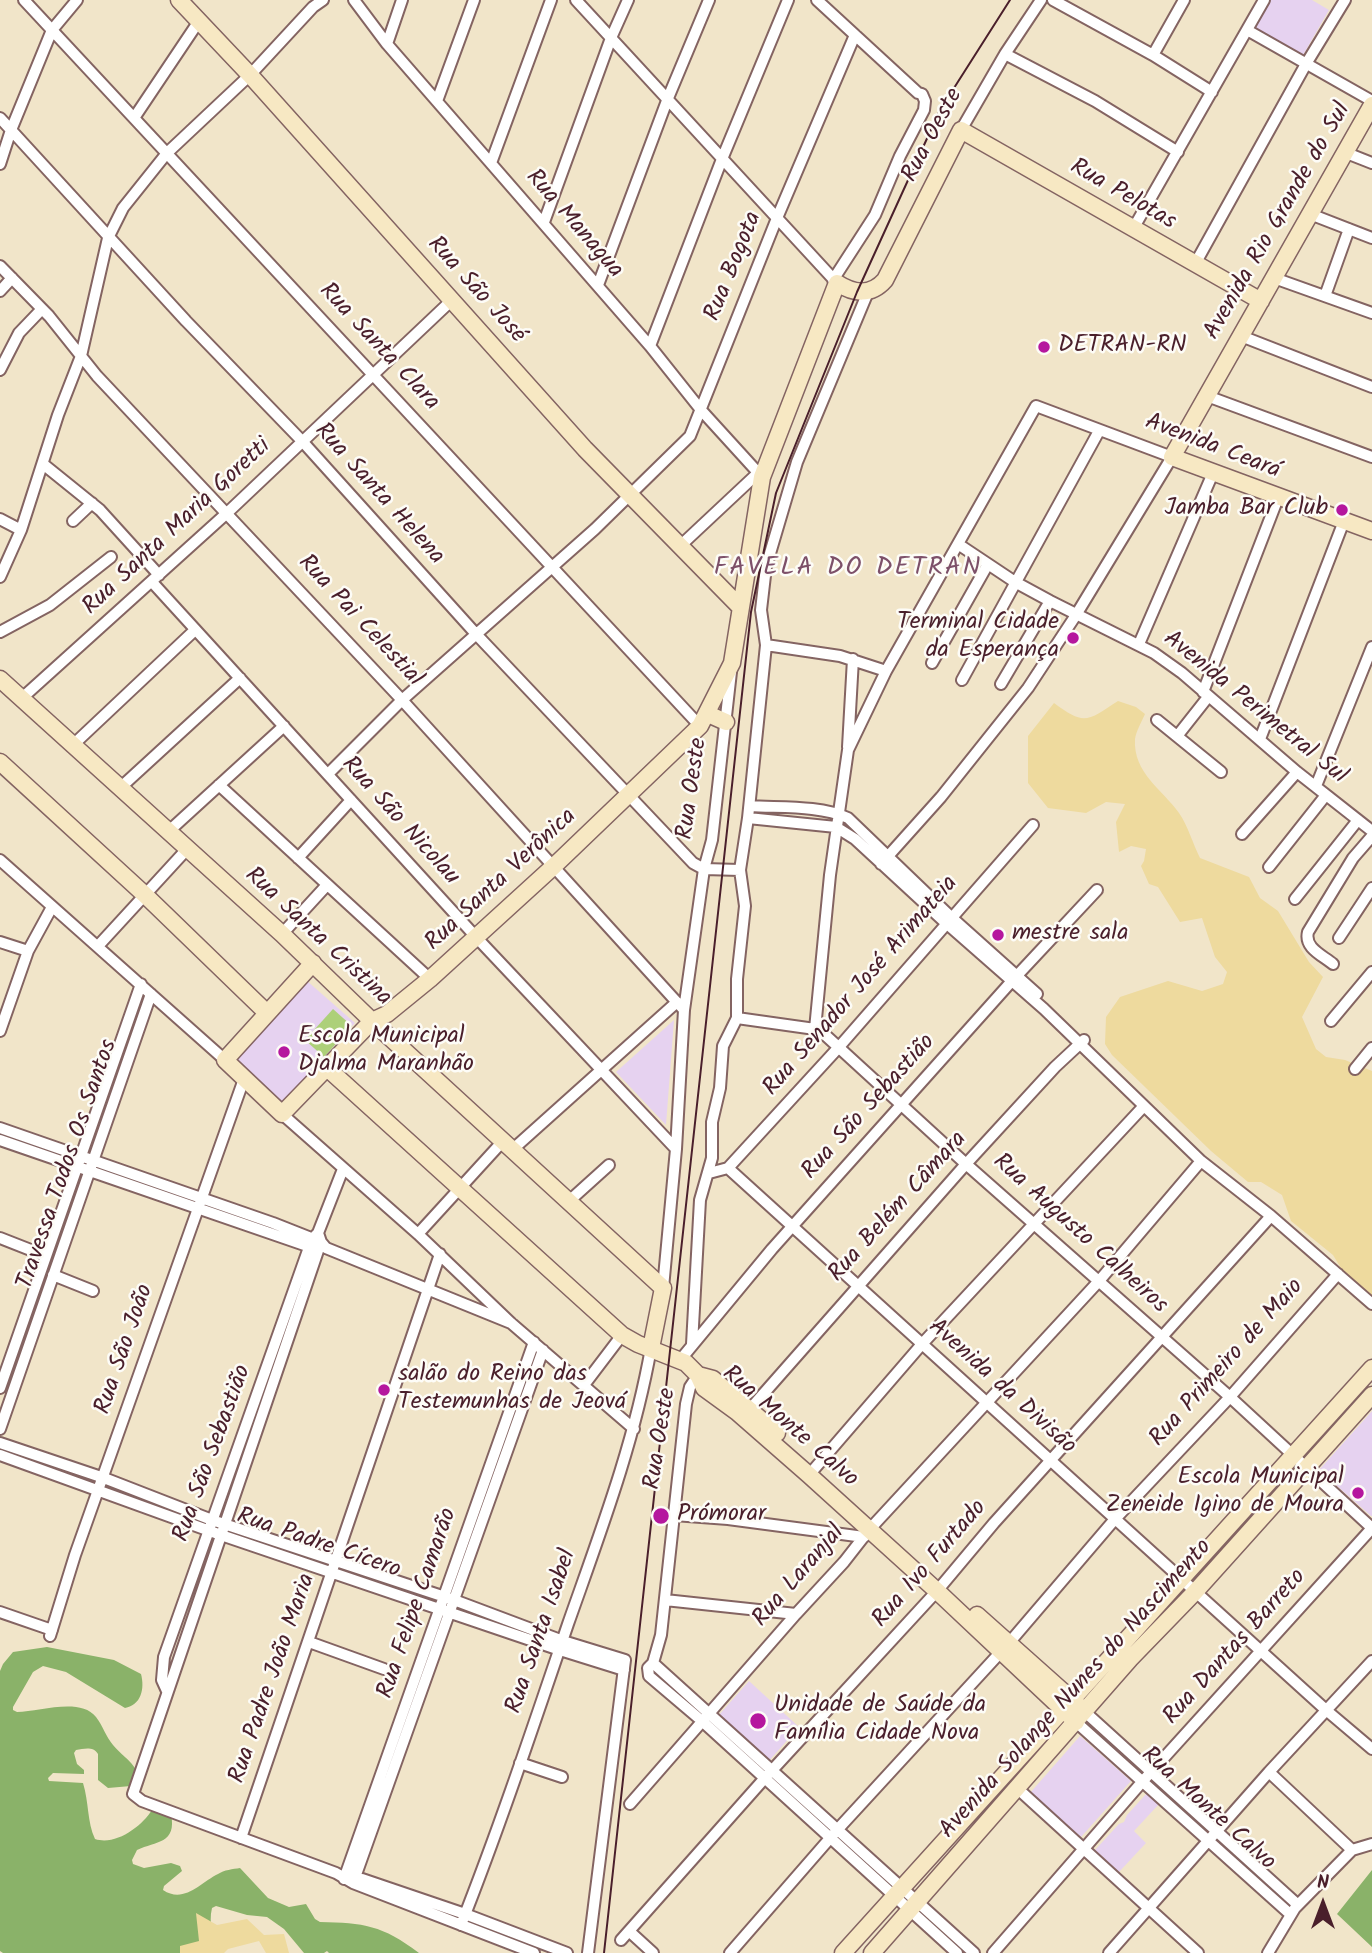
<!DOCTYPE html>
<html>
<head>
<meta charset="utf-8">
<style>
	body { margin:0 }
	#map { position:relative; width:1372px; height:1953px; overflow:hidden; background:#f1e5c9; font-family:Kalam,sans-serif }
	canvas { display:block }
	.north { position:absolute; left:1288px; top:1869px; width:70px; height:70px; -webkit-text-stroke:5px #fdfcf7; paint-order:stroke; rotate:0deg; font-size:19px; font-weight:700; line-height:28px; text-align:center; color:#4a1f2b }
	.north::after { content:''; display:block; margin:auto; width:24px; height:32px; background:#4a1f2b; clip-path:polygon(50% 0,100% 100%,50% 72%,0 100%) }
</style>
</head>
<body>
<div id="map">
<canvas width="1372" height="1953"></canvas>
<div class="north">N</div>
</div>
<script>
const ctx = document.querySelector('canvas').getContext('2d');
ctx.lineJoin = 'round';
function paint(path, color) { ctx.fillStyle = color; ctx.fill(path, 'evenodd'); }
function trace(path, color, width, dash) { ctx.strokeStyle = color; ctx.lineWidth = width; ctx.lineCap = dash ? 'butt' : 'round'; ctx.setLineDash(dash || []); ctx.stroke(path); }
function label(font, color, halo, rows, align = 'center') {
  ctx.font = font + ' Kalam,sans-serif'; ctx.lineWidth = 5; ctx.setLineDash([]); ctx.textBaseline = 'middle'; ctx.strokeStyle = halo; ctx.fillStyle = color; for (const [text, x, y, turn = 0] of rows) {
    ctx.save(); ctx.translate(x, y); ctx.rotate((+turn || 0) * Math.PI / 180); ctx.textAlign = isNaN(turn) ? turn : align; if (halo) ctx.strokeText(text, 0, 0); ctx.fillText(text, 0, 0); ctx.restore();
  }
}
const built = new Path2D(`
	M1270,0H1312L1329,10L1302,57L1253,30Z
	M306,980L355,1023L279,1107L230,1063Z
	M674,1020L666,1125L616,1072Z
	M1372,1411V1516H1371L1319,1470Z
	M749,1681L799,1727L768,1762L718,1716Z
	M1080,1736L1131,1781L1081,1837L1030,1793Z
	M1147,1793L1159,1804L1134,1831L1146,1843L1119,1872L1095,1850L1119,1824L1124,1822L1127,1815Z`);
const green = new Path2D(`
	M333,1009L352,1026L324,1057L305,1040Z`);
const forest = new Path2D(`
	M47,1647L114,1660L141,1674C145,1689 141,1705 125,1708L66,1672L43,1666L33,1672L13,1707V1710L17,1712C39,1712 80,1697 96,1717C103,1726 106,1737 113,1745C125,1759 134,1761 140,1779L131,1786L108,1788L98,1780V1754C93,1746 84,1749 76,1750L74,1753L77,1764L84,1770V1774L53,1773L48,1778L49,1781L83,1783C89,1802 87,1822 95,1839C116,1846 142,1826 152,1810L171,1814C177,1844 156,1841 137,1850L132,1860L133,1864L144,1868L171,1863L180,1866L182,1871L164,1886L163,1890C184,1904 200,1883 218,1874C224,1870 233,1869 240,1868L268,1898L289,1907L306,1904L315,1919L320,1922C364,1923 382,1925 419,1953H329L327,1951L324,1953H304L284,1929L267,1917L247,1915L216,1906L212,1908C208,1924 214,1938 219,1953H3L0,1951V1671L3,1664L13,1652Z
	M1372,1870V1947L1337,1914Z`);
const sand = new Path2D(`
	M1118,701L1136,707L1145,714C1142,721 1136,731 1135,739C1133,773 1162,789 1179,813C1188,826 1193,844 1200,858L1249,877L1260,898L1278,911L1309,962L1323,977L1302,1017L1316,1049L1326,1057L1345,1060L1372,1071V1301L1350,1283L1333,1255L1291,1221L1282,1195L1261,1182H1248L1211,1151L1112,1055L1105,1044L1106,1017L1120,997L1168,981L1202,991L1223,984L1227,972L1215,957L1202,918L1180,922L1158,887L1149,884L1141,866L1144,861L1146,849L1131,846L1119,852L1116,822L1125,804L1106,802L1086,813L1048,808L1028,783V736L1054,703C1085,726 1087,721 1118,701Z
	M196,1913L217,1925L247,1919L264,1935L284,1934L289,1953H266L259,1941L228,1949L224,1953H180V1946L199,1941Z`);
const street = new Path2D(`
	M24,0L700,726
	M354,0L387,44L650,346L701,410L762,477
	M576,0L837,283
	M817,0L918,93L922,94L925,101L924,110L900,156L875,215L833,280
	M1053,0L1153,55L1212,92
	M1247,30L1372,101
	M387,44L402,0
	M1005,54L1095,101L1178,152
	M1153,55L1184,0
	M437,101L474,0
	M0,118L186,321L302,441L476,634L693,863L704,869L740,870
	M134,118L199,21
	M961,130L1005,54L1041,0
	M1344,152L1372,163
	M491,163L551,0
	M0,164L11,130L52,30L77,0
	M1310,214L1372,238
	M544,222L611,38L628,0
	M1133,229L1264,0
	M1195,264L1306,64L1345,0
	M0,266L49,316L97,376L402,700L684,1010
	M1274,278L1372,313
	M598,285L668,98L709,0
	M0,291L12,278
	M1325,296L1349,229
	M1241,336L1372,387
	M650,346L722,159L788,0
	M0,370L19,333L42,309
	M1207,396L1372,457
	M43,464L100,510L159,575
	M0,519L21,530
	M73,521L92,503
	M958,544L1015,582L1050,601L1154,653L1182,673L1297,772L1372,831
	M679,547L758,473
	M0,577L21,530L58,415L81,356L108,238L123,208L167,153L250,75L313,7L323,0
	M152,582L476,937L676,1149
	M0,632L50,605L111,557
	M1139,644L1213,473
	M766,645L840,656L886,671
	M932,663L988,564
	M962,680L1099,431
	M1001,684L1050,601
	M1203,692L1278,498
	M22,698L227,513L452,300
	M1157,720L1221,772
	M1178,735L1208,697
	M1260,739L1344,521
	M74,744L195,630
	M848,747L853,659
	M328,774L402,700L595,529L690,436L777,218L855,35
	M219,785L430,979
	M1316,786L1372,647
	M120,788L240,678
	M750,806C780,808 820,805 848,818L951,917L1037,994
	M748,818L836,827L855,839L946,923L1044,1009L1201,1161L1271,1216L1372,1304
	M169,831L284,726
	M1242,834L1297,772
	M298,858L351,800
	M0,860L225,1060
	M1269,867L1326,795
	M1295,899L1358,820
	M282,934L327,885
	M1339,938L1372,888
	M0,942L28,951
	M98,946L188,848
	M1333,964C1322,955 1304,948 1308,932L1353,858L1372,836
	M737,1018L815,1029L823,1033L966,1164L1230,1397L1372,1528
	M1331,1021L1372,972
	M815,1029L830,875L848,750L886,671L1036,406L1172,457L1076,615L1028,688L941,797L881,864
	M0,1031L28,951L52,907
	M1355,1069L1372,1048
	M282,1114L418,1234L511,1323L634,1429
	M0,1128L273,1223L321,1242L326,1248L511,1323
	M0,1140L313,1248
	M512,1150L677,1002
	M728,1168L1326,1710L1372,1749
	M709,1173L728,1168L839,1047L1033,825
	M568,1202L609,1165
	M318,1233L321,1242L133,1794L142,1801L336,1873L353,1883L534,1953
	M418,1234L503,1141
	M0,1238L46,1256
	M53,1275L93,1291
	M663,1288L676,1149L684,1010L704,869L712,840L731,672
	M692,1344L700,1200L712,1158V1122L720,1088L723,1046L737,1018V979L745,906L740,870L748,818L766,645L761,610L766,567L797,462L868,292
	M681,1359L772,1249L1011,982L1097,890
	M698,1375L690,1387L686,1404L661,1635L653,1663L648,1668L649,1676L702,1721L957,1953
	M584,1385L622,1335
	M0,1388L141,984
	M750,1409L966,1164L1055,1067L1084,1040
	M0,1429L151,994
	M0,1443L104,1478L212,1520L454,1600L563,1641L625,1660L588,1953
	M0,1455L221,1535L560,1650L624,1670
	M809,1475L922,1344L1143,1107
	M674,1515L728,1519L864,1537
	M665,1600L796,1614
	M0,1612L52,1630
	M50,1636L75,1555L244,1079
	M309,1642L384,1669
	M653,1663L974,1953
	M167,1691L162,1680L164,1657L312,1239L318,1233L343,1169
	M1085,1712L1298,1905
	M1076,1722L1290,1914
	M520,1763L562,1777
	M1269,1772L1352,1850
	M1017,1788L1198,1953
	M630,1804L796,1614L844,1562L869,1530L1099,1281L1201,1161
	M241,1838L440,1254
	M344,1879L534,1342
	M362,1879L465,1914L567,1953
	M353,1883L543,1350
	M461,1925C500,1826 534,1724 568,1624C600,1533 634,1444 651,1348
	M630,1932L653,1953
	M621,1940L764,1779L937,1591L994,1523L1271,1216
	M730,1953L838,1829L1009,1643L1115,1519L1230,1397L1338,1274
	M993,1953L1142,1782L1372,1528
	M1109,1953L1269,1772L1372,1661
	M1268,1953L1295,1908L1352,1850L1372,1844`);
const secondary = new Path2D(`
	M179,0L250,75L585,449L741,608
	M1372,105L1172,457L1372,531
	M0,679L282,934L372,1021L663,1288L651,1348
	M708,714L726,722
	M0,762L144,894L267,1013
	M313,963L225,1060L282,1114L372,1021L387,1014L430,979L554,866L700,726L732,663L762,477L837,283C854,294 871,296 885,280L961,130L1261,301
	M326,1067L622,1335L638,1344L686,1363L698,1375L704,1388L737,1412L809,1475L937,1591L1076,1722
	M698,1375L713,1379L777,1433
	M977,1615L1078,1705
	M843,1953L1372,1368
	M872,1953L1130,1659L1195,1592L1372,1395`);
const tram = new Path2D(`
	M604,1953L751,612L776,493L857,292L940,110L1010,0`);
const markers = [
	[1044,347,7,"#b5179e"],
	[1342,510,7,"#b5179e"],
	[1073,638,7,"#b5179e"],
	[998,935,7,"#b5179e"],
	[284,1052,7,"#b5179e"],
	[384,1390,7,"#b5179e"],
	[1358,1493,7,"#b5179e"],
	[661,1516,9,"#b5179e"],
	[758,1721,9,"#b5179e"]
];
const streetNames = [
	["Rua Oeste",934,136,-62],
	["Rua Pelotas",1122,196,30],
	["Avenida Rio Grande do Sul",1279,222,-60],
	["Rua Managua",573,225,49],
	["Rua Bogota",735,267,-68],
	["Rua São José",475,291,48],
	["Rua Santa Clara",378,348,47],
	["Avenida Ceará",1212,448,21],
	["Rua Santa Helena",378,495,48],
	["Rua Santa Maria Goretti",178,528,-43],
	["Rua Pai Celestial",359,622,47],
	["Avenida Perimetral Sul",1254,709,39],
	["Rua Oeste",694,789,-82],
	["Rua São Nicolau",399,822,48],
	["Rua Santa Verônica",502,881,-43],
	["Rua Santa Cristina",317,938,43],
	["Rua Senador José Arimateia",862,987,-49],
	["Rua São Sebastião",870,1108,-48],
	["Travessa Todos Os Santos",69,1165,-71],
	["Rua Belém Câmara",899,1208,-48],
	["Rua Augusto Calheiros",1079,1235,42],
	["Rua São João",126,1350,-71],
	["Rua Primeiro de Maio",1228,1364,-48],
	["Avenida da Divisão",1001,1388,42],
	["Rua Monte Calvo",789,1428,41],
	["Rua Oeste",662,1439,-81],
	["Rua São Sebastião",214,1454,-70],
	["Rua Padre Cícero",318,1545,19],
	["Rua Ivo Furtado",931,1565,-49],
	["Rua Laranjal",800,1577,-49],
	["Rua Felipe Camarão",419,1604,-71],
	["Rua Santa Isabel",543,1632,-71],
	["Rua Dantas Barreto",1236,1648,-48],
	["Rua Padre João Maria",274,1679,-71],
	["Avenida Solange Nunes do Nascimento",1077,1690,-48],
	["Rua Monte Calvo",1207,1810,42]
];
const poiNames = [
	["DETRAN-RN",1058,347],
	["Jamba Bar Club",1328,510,"right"],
	["Terminal Cidade",1059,624,"right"],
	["da Esperança",1059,652,"right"],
	["mestre sala",1012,935],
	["Escola Municipal",298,1038],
	["Djalma Maranhão",298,1066],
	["salão do Reino das",398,1376],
	["Testemunhas de Jeová",398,1404],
	["Escola Municipal",1344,1479,"right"],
	["Zeneide Igino de Moura",1344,1507,"right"],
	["Prómorar",677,1516],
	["Unidade de Saúde da",774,1707],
	["Família Cidade Nova",774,1735]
];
const neighbourhoodNames = [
	["FAVELA DO DETRAN",848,570]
];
paint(built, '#e6d2f0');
paint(green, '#add079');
paint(forest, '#8ab269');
paint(sand, '#eeda9e');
trace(street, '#846462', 14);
trace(secondary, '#846462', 19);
trace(street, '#fff', 10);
trace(secondary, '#f7e8c3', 16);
trace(tram, '#4a1f2b', 2);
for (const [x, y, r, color] of markers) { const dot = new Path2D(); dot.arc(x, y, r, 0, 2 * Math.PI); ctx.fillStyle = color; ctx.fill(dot); trace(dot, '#fdfcf7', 2.5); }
label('24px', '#4a1f2b', '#fdfcf7', streetNames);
label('24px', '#4a1f2b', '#fdfcf7', poiNames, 'left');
ctx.letterSpacing = '2px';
label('26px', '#7d5069', '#fdfcf7', neighbourhoodNames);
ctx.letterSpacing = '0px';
</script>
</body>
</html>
